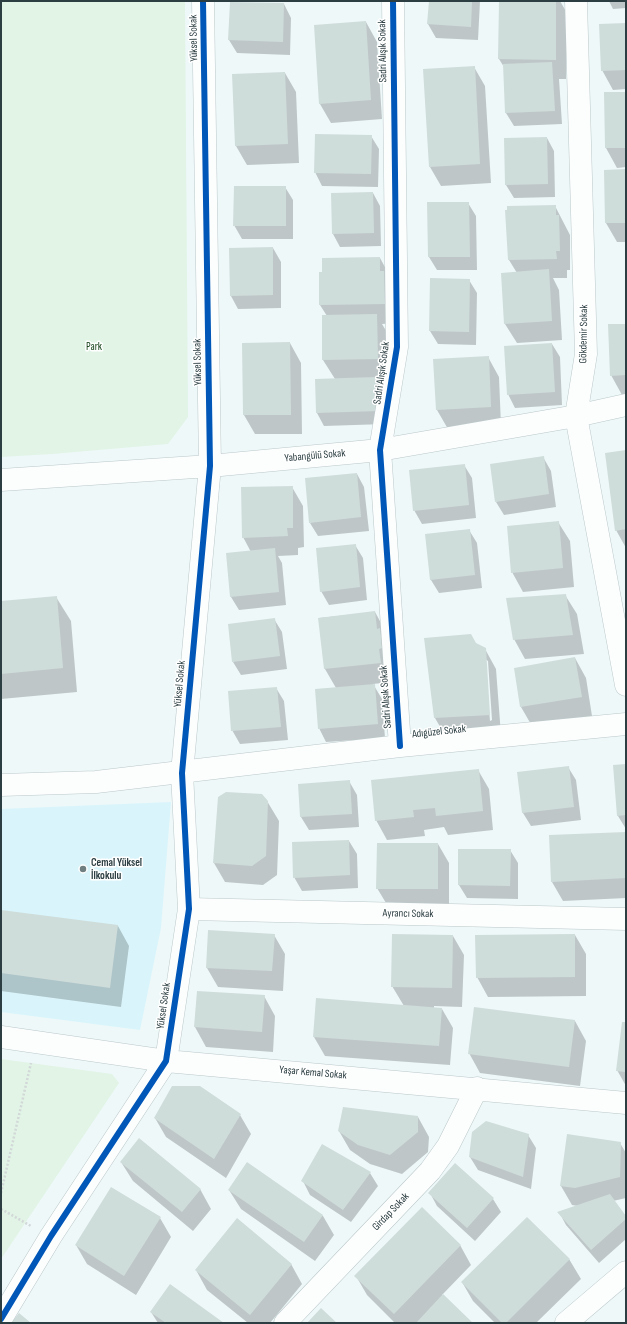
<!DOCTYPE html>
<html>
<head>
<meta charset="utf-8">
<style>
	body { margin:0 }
	#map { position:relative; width:627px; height:1324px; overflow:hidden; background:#eef8f9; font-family:"Sofia Sans Condensed",sans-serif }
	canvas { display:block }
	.frame { position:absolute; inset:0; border:2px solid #2c3e42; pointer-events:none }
</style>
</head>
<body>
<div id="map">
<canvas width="627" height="1324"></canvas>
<div class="frame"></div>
</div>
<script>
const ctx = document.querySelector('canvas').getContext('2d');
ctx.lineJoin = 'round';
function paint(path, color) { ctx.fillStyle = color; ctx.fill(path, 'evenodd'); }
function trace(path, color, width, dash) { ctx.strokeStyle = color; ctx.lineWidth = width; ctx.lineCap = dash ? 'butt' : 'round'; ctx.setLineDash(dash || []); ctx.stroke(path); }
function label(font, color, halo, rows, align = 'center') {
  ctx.font = font + ' "Sofia Sans Condensed",sans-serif'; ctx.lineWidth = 3; ctx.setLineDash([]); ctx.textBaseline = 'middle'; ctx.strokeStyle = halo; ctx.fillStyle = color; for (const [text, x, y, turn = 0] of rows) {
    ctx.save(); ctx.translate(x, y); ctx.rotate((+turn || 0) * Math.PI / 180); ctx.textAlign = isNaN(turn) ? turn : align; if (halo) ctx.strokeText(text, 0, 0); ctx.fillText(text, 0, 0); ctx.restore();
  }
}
const built = new Path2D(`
	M171,802L161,928L140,1030L1,1012V809Z`);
const green = new Path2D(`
	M1,1H185L188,417L168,444L52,454L1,457Z
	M1,1059L112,1074L119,1083L1,1259Z`);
const shadow = new Path2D(`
	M430,1H480L478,40L436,38L428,24Z
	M500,1H560L567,13L566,79H559L562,124L514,126L506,113L504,67L499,59Z
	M609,1H626V8L613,9Z
	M284,4L291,18L290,55L237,53L229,40Z
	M366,22L377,42L382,119L331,123L320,104Z
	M626,24V89L613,90L602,70Z
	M474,67L485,86L491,183L441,186L430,167Z
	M285,73L296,92L299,163L247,165L236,146Z
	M605,93H626V167L617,168L606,148Z
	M371,136L379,149L378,187L322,186L315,172Z
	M547,138L554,151L555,197L514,198L506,185Z
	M626,170V242H617L606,223Z
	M285,187L293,200V239H242L234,225Z
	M373,193L380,206L381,246L340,247L333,234Z
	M428,203H468L476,216L477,270H437L429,257Z
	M555,206L570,235V270H567V278H553L559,290L562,340L517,343L505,324L517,273L509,260L508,211Z
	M273,248L281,262V308L238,309L231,296Z
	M380,258L391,278L396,323L382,324L388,334L389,378H376L384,392L385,424L324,426L317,413L335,379L323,360L327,316L320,305V273Z
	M469,280L477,293L476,345L438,344L430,331Z
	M626,325V395H622L611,375Z
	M290,343L301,363L302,434H255L244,415Z
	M552,344L560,357L562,405L515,408L508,394Z
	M488,357L499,377L501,426L448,429L437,410Z
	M626,451V548L616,530Z
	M543,457L551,471L556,507L504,515L496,502Z
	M464,465L472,478L476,518L422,524L414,510Z
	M357,474L364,487L369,531L318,536L310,523Z
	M292,487L303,506L304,547L298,548V555L278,556L282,563L286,605L239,610L231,597L251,552L243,537Z
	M558,522L570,541L574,587L523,592L512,572Z
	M469,530L477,543L482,588L439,593L431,580L426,535Z
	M355,545L363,558L367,600L329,605L321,591Z
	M565,595L577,614L584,654L525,659L514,639Z
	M56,597L71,621L77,692L1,699V602Z
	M375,612L386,632L391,682L373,684L382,699L385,738L326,742L319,728L336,688L325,669L319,618Z
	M274,619L282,632L287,669L241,675L233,662Z
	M475,643L485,649L496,669L501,735L446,737L435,718ZM485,659L488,661L492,720L490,721Z
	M575,658L586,678L592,716L532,726L521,707Z
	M276,688L284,701L288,740L240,744L232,730Z
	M626,765V829L618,816Z
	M568,767L576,780L581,820L531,826L523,813L518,773Z
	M478,770L489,789L493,830L448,835L444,827L424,830L425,836L387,840L376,820Z
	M349,781L357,795L359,827L309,830L301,817L299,785Z
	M267,801L279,821L277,875L263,885L225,882L214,863Z
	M626,833V898L563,901L552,882Z
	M349,841L357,854L358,888L302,891L294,877Z
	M438,844L449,863V908H389L377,888Z
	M510,850L518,863V899L467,898L459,885Z
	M1,911L118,926L129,946L121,1007L1,991Z
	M274,935L285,954L283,991L218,987L207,968Z
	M575,935L586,954V996L488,997L477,977Z
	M453,936L464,955L462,1007L434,1006V1008L442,1009L453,1028L450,1065L325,1056L314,1037L404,1006L392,986Z
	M198,992L264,996L275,1016L273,1052L206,1047L195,1027Z
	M575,1021L586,1041L580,1086L480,1073L469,1053Z
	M626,1023V1086L617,1070Z
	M240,1115L251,1134L226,1178L166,1137L155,1118Z
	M418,1117L429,1137L428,1152L402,1174L370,1164L350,1150L339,1131Z
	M528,1135L536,1148L531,1189L478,1170L470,1157Z
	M620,1143L626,1153V1198L613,1201L626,1218V1239L599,1263L566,1225L559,1212L578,1206L572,1205L561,1186Z
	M322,1145L370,1173L378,1186L351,1222L310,1195L303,1181Z
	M121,1162L200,1189L211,1209L193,1231L133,1181Z
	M247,1164L323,1216L334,1235L315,1261L241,1209L229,1190Z
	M455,1165L493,1199L501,1212L475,1241L437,1206L430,1193Z
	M160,1218L171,1237L136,1295L87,1264L76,1245Z
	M460,1245L471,1265L442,1295L471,1323H395L367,1295L356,1276Z
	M569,1259L581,1279L536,1323H495L473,1301L462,1282Z
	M291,1264L302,1284L270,1323H248L207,1290L196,1270Z
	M151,1312L223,1323H158Z`);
const building = new Path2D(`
	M429,1H472L471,27L427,24Z
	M499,1H556V60L498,59Z
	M230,2L284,3L283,42L228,40Z
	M366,21L371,100L319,104L314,25Z
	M626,23V70L601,71L599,24Z
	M552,62L555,111L505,113L503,64Z
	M475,66L480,164L429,167L423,69Z
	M285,72L288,144L235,146L232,74Z
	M604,92H626V148H605Z
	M315,134L372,135L371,174L314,173Z
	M547,137L548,184L505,185L504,138Z
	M626,169V223H605L604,170Z
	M234,186H286V226H233Z
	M373,192L374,233L332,234L331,193Z
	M427,202H469L470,257H428Z
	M556,205V215H559L560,251H556L557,259L508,260L505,210H507V206Z
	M273,247V295L230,296L229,248Z
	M380,257V271H384L385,304L319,305V272H322V258Z
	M549,269L552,321L504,324L501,273Z
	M430,278L470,279L469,332L429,331Z
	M377,314L378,359L322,360V315Z
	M608,324H626V375L610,376Z
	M290,342L291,415H243L242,343Z
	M552,343L555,392L507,395L504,346Z
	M489,356L491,407L436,410L433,359Z
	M377,377L378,411L316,413L315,379Z
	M626,450V529L615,531L605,453Z
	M544,456L549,494L495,502L490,464Z
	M465,464L469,505L413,511L409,470Z
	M357,473L361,517L309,523L305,478Z
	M293,486V528H287L288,536L242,538L241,487Z
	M559,521L563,568L511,573L507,526Z
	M470,529L475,575L430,580L425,534Z
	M356,544L360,587L320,592L316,548Z
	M275,548L279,592L230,597L226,553Z
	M566,594L573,635L513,640L506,598Z
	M57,596L63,668L1,674V601Z
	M375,611L377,629L380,628L382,648L379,649L381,663L324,669L318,618Z
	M275,618L280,656L232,662L228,624Z
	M471,634L476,643L486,648L490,715L434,718L424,638Z
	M575,657L582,697L520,707L514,668Z
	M375,684L378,724L318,729L315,689Z
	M277,687L281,727L231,731L228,691Z
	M626,764V815L617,816L613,765Z
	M569,766L574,807L522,813L517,772Z
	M479,769L483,811L436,816L435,808L413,810L414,817L375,821L371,780Z
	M350,780L352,814L300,817L298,784Z
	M226,792L262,794L268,801L266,856L252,866L213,863L218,797Z
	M626,832V878L551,882L549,835Z
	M349,840L350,875L293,878L292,842Z
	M377,843H438V889H376Z
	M458,849H511L510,886L458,885Z
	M1,910L118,925L110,988L1,973Z
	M208,930L275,934L272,971L206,968Z
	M392,934L453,935L452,988L391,987Z
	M575,934V977L476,978L475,935Z
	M197,991L265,995L262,1032L194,1027Z
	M316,998L442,1008L439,1046L313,1037Z
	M474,1007L575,1020L569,1067L468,1054Z
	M622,1022H626V1072L616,1071Z
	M172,1086H200L241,1114L214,1159L154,1118Z
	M343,1107L418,1116V1132L390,1155L358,1145L338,1131Z
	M486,1121L529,1134L523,1177L469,1157L472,1132Z
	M567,1134L621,1142L620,1177L575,1188L560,1186Z
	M139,1138L201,1189L182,1212L120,1162Z
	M322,1144L371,1172L343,1210L301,1181Z
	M247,1162L323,1215L304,1242L228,1190Z
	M455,1163L494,1198L467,1228L428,1193Z
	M111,1187L161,1217L124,1276L75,1245Z
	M610,1194L626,1216V1219L591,1250L557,1212Z
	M422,1207L461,1245L394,1314L354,1276Z
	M527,1217L570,1259L506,1323H502L461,1282Z
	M237,1218L292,1264L250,1315L195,1270Z
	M170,1284L224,1323H166L150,1312Z
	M443,1294L473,1323H416Z
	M321,1308L337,1323H307Z
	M19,1313L31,1323H11Z`);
const path = new Path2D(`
	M1,1193L31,1063
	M1,1209L31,1226`);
const minor = new Path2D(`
	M393,1L397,347L380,450L400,746
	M576,1L586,354L576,416L626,685
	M1,480L210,466L380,450L576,416L626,405
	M1,785L96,782L400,746L626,724
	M189,909L626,919
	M1,1037L166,1061L626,1103
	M1,1319L51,1236L166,1061L189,909L182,773L210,466L203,1
	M285,1323L430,1171L448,1146L477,1088
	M566,1323L626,1272`);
const cycleway = new Path2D(`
	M393,1L397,347L380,450L400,746
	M1,1319L51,1236L166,1061L189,909L182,773L210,466L203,1`);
const markers = [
	[83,869,4,"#707f82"]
];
const streetNames = [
	["Yüksel Sokak",194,38,-91],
	["Sadri Alışık Sokak",383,51,-91],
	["Gökdemir Sokak",584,334,-89],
	["Yüksel Sokak",198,362,-91],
	["Sadri Alışık Sokak",382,373,-82],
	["Yabangülü Sokak",315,456,-5],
	["Yüksel Sokak",180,684,-85],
	["Sadri Alışık Sokak",386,697,-94],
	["Adıgüzel Sokak",439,732,-6],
	["Ayrancı Sokak",408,914,1],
	["Yüksel Sokak",164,1006,-82],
	["Yaşar Kemal Sokak",313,1073,5],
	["Girdap Sokak",391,1212,-46]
];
const parkNames = [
	["Park",94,347]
];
const poiNames = [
	["Cemal Yüksel",91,863],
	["İlkokulu",91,876]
];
paint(built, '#d9f5fb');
paint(green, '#e1f4e6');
paint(shadow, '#0003');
paint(building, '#cedcda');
trace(minor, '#bbc7c9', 23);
trace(path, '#d2d7d7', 2.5, [2, 2]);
trace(minor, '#fcfefe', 22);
trace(cycleway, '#0057b8', 6);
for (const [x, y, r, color] of markers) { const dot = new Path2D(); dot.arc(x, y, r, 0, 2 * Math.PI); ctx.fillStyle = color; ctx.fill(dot); trace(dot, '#fff', 1.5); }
label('11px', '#2c3e42', '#fff', streetNames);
label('11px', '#144118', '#fff', parkNames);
label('bold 11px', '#2c3e42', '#fff', poiNames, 'left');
</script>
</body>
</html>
